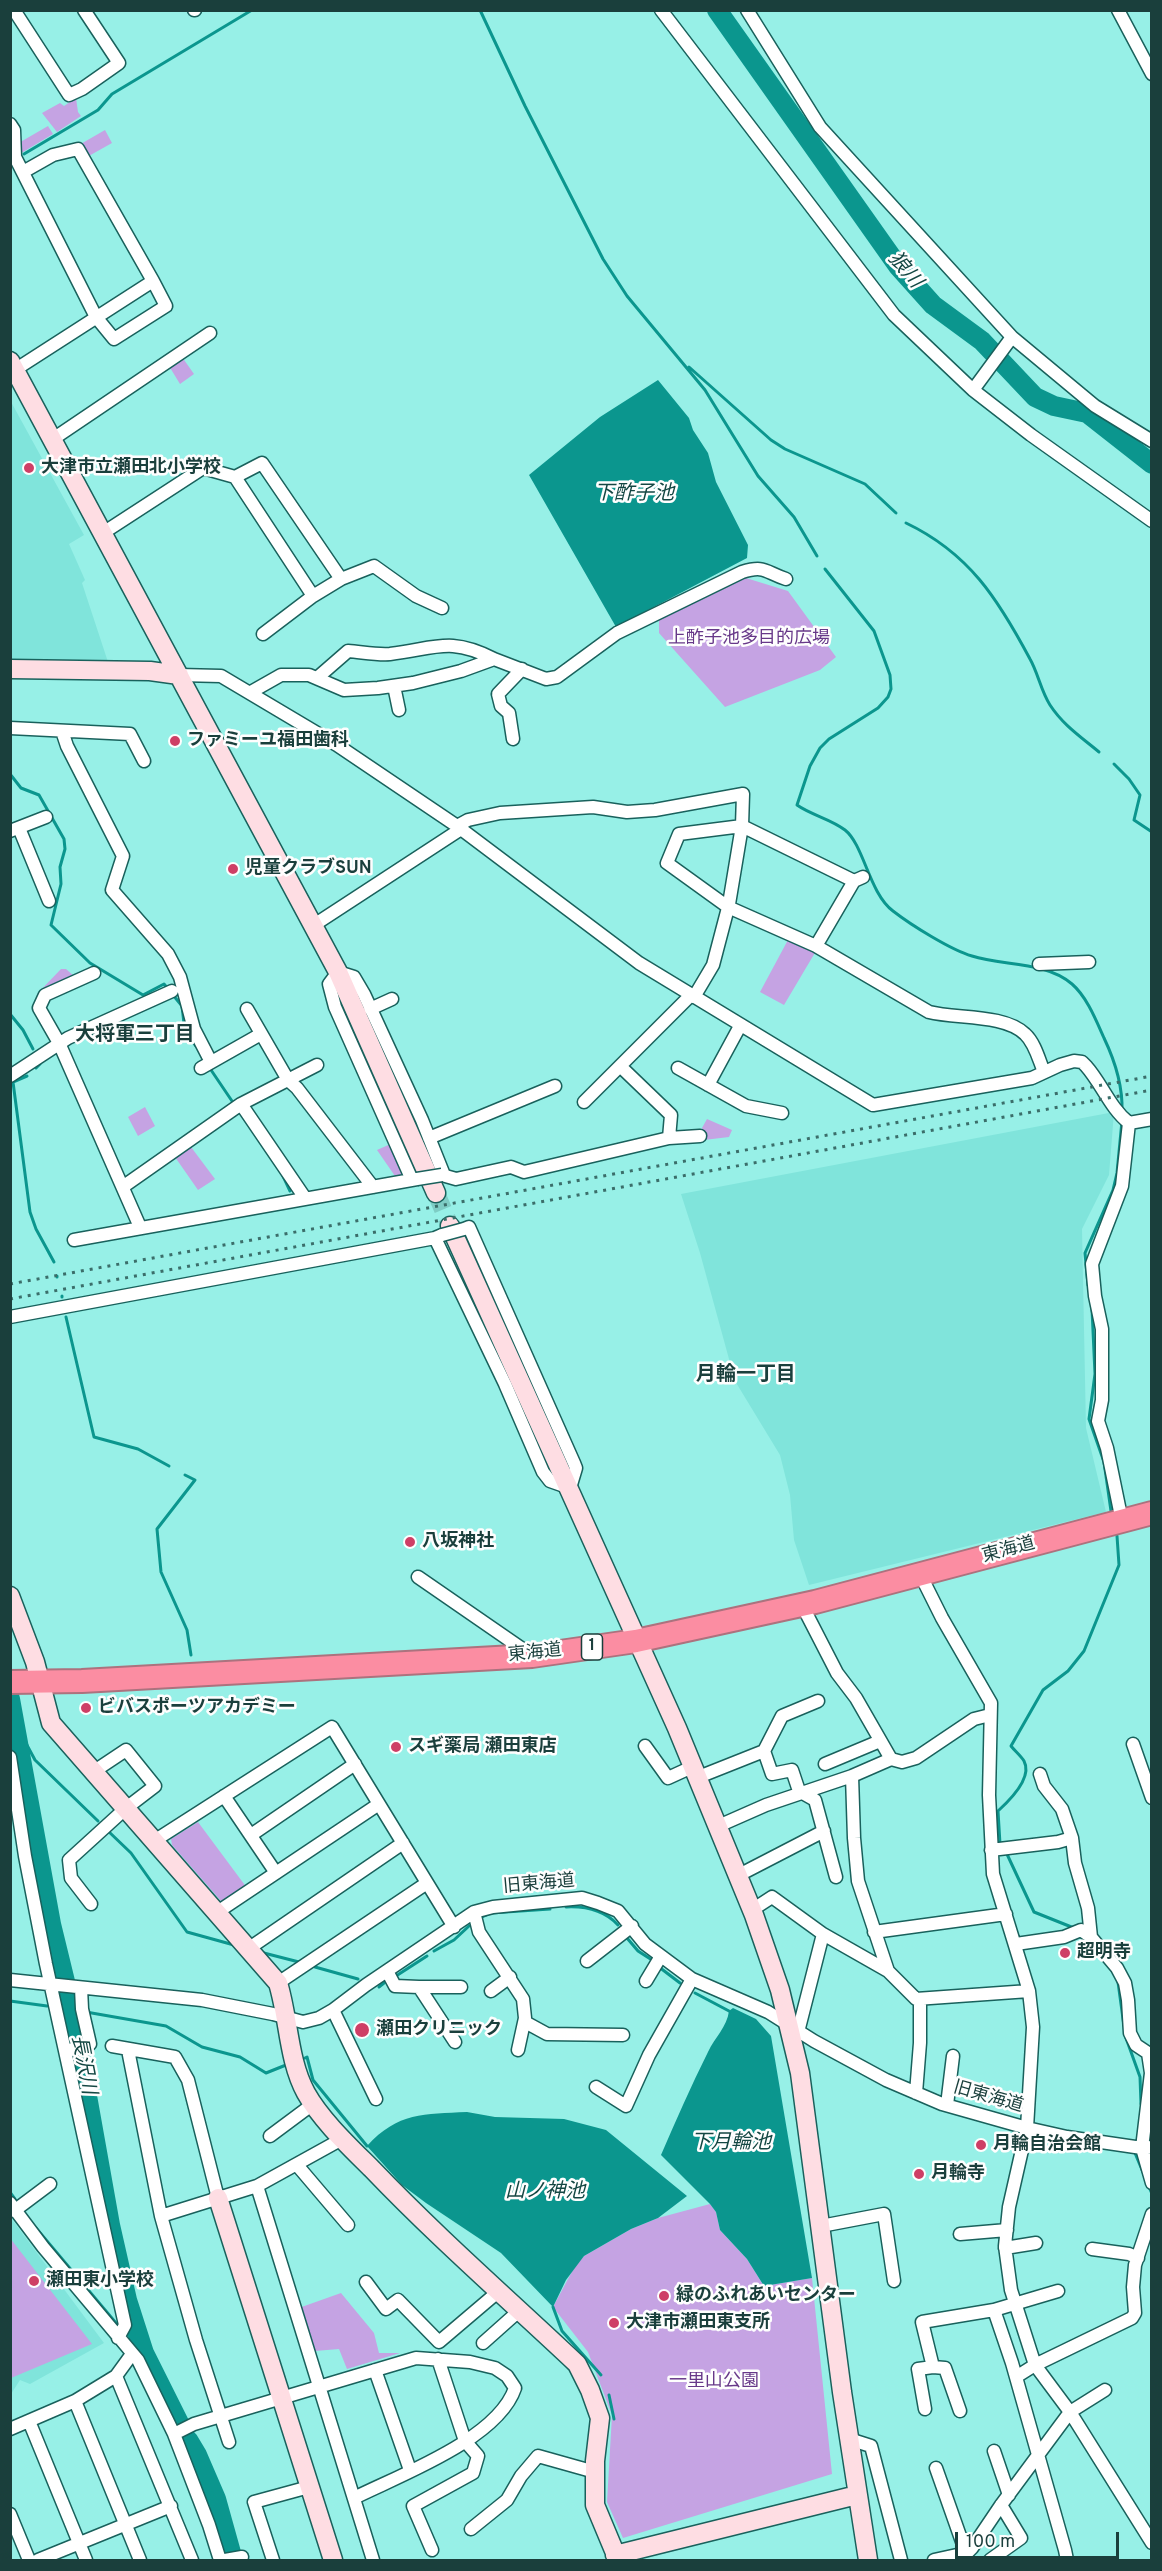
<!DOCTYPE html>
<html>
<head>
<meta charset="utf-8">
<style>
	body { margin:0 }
	#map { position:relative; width:1162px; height:2571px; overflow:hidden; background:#97f0e7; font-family:Overpass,sans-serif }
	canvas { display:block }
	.frame { position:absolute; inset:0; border:12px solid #1a3f3c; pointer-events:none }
	.scale { position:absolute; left:955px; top:2532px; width:164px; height:27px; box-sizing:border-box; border:3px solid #1a3f3c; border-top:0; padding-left:8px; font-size:18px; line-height:21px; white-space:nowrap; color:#1a3f3c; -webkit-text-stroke:4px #fefefe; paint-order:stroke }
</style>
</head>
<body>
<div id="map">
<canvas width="1162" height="2571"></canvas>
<div class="frame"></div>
<div class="scale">100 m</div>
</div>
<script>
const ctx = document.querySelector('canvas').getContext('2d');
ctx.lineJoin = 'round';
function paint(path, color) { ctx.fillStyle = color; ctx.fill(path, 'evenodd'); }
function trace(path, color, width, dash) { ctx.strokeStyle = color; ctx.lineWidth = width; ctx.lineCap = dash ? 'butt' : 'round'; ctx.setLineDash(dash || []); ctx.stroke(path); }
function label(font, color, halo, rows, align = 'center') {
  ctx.font = font + ' Overpass,"Noto Sans JP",sans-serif'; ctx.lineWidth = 5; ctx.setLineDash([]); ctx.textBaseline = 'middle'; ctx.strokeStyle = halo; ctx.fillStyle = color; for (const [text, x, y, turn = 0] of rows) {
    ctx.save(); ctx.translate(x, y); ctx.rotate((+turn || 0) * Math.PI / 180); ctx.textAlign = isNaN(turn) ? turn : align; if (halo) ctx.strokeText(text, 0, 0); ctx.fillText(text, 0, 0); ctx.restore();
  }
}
const built = new Path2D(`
	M10,400L84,535L69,544L85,580L82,583L108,662H11Z
	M1114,1112L1109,1175L1082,1229L1086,1428L1106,1512L809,1585L794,1540L790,1495L780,1455L735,1381L700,1253L681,1194Z
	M11,2218L104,2343L30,2384L20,2380L11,2394Z`);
const green = new Path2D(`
	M76,98L78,112L81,116L57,132L42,113L60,103L64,106Z
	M48,126L53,134L18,155L17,144Z
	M105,130L112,143L87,157L79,145Z
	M182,357L194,374L180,384L169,366Z
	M746,578L788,591L836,657L820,670L725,707L659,633V620Z
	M789,938L816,951L784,1005L760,992Z
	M61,969H66L75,977L37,994Z
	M145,1107L155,1126L138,1136L128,1117Z
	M707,1119L732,1130L729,1137L704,1140L702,1128Z
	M395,1142L409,1176L397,1179L377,1150Z
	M191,1147L215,1179L198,1190L175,1157Z
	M198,1822L247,1888L227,1902L221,1901L172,1845L171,1839Z
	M710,2204L716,2212L720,2230L747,2259L764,2286L812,2278L832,2474L623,2538L607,2502L612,2415L588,2352L553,2307L575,2266L584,2256L631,2229L658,2218Z
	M10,2238L92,2344L11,2378H10Z
	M341,2293L374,2333L379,2353H400L347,2369L339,2349L315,2351L296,2309Z`);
const water = new Path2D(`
	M658,380L689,418L693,430L708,453L716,482L748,545L747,558L616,627L529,475L600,417Z
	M733,2008L756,2019L771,2036L812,2278L764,2286L747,2259L720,2230L716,2212L710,2204L661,2155C676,2120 691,2086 708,2052C715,2037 727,2027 729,2011Z
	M467,2112L495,2117L564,2119L606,2130L687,2196L658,2218L631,2229L584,2256L566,2280L553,2307L501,2253L426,2203L402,2185L367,2146C398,2112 424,2114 467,2112Z`);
const stream = new Path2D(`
	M480,10L525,106L603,259L627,296L705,390L758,476L794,517L817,556
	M24,154L98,110L112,94L252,10
	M689,367L771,440L785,449L865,484L896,513
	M906,523C969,553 998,599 1030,659C1038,673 1041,691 1050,705C1063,725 1081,737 1099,752
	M825,569L874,631L890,675L891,689L888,697L878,708L829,739L820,748L810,766L797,805C811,815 831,819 845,830C864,845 869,893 893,911C911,925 951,950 972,956C1003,966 1045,961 1072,984C1087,997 1096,1020 1104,1038C1115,1061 1123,1086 1122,1112
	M1114,764L1129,779L1140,795L1134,820L1152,832
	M10,774L21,788L39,795L64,839L65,849L60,867L61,884L51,925L90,963L143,995L164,984L169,990
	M173,995L182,1006L185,1032L196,1046
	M10,1014L23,1030L33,1049
	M209,1067L234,1104
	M36,1068L40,1064
	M27,1076L13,1082L30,1212L36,1229L54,1262
	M283,1176L290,1191
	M57,1276V1277
	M1088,1285L1085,1253L1113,1190L1117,1173L1122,1121
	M62,1296V1297
	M1092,1309L1095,1374L1089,1419L1104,1462L1111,1511
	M66,1317L94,1437L138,1449L169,1466
	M185,1475L195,1480L157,1529L161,1572L187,1630L191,1655
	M10,1718L13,1717
	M14,1721L35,1760L98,1821
	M107,1830L131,1853L187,1932L234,1945
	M1000,1844L998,1811C1009,1801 1033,1778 1024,1761C1021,1756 1015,1751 1011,1746L1043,1690L1068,1671L1084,1651L1119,1565L1117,1536
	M1006,1852L1034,1912L1074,1928
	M566,1907C586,1906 604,1910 618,1925
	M482,1917L491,1913L550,1909
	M627,1938L638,1951L652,1960
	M1084,1940L1105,1962
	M434,1951L454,1940L469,1926
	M260,1952L299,1962
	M315,1967L358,1979
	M659,1967L680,1983
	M396,1976L427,1956
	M1118,1982L1124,2026
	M379,1987L384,1983
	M695,1993L729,2011
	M10,2001L47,2006
	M66,2009L80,2011
	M86,2012L166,2026L202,2047L240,2057L266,2073L286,2065
	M1126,2038L1140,2077L1141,2104
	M305,2058L307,2057L313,2080L367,2146
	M1135,2153L1152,2194
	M10,2192L15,2199
	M36,2228L116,2323
	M553,2307L562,2331L601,2375
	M128,2334L139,2346
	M609,2395L614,2419`);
const river = new Path2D(`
	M717,10L898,266L933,305L982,341L1035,397L1054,406L1087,413L1152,464
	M10,1699L51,1924L71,2006L110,2225L127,2300L144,2353L179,2423
	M188,2440L197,2455L216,2499L233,2560`);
const secondaryTunnel = new Path2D(`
	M436,1193L450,1226`);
const street = new Path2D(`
	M14,10L69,95L82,89L119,63L84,10
	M194,10H195
	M661,10L894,315L973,390L1031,435L1152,521
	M747,10L820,127L1012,337L1095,406L1152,441
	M1118,10L1152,74
	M10,124L14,130L15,157L96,317L114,339L166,306L153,281
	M10,373L153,281L78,149L53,155L23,172
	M973,390L1012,337
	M53,439L210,333
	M103,533L203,468L235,477L313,596L341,579L262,463L235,477
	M341,579L374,566L416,596L442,608
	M263,634L313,596
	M179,675L221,676L337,745L457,826L639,963L873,1105L1032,1078L1060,1065L1074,1061L1082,1062L1086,1066C1102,1084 1110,1108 1129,1123L1152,1119
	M317,678L348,651C362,652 376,655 390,654C435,649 449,636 494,659
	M394,686L399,710
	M251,692L281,675H309L344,690L378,688L413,683L461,671L494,659L546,679L557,677L617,633L742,572C765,565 765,572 786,579
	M10,728L130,734L144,761
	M62,731L67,746L123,856L112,890L168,954L180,977L194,1029L211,1062
	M513,739L509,713L501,706L498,694L522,669
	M457,826L468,820L500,813L593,807L627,812L655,810L743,794L742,826L729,904L713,965L694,997
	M19,828L49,901
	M10,831L46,817
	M854,881L742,826L679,834L667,863L728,907L816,946L929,1012C957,1019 1004,1014 1025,1034C1035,1043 1039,1060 1044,1072
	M314,925L461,829
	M816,946L854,881L863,877
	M1039,964L1089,962
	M94,973L45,995L39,1008L59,1043L140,1227
	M247,1009L288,1080L297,1088L373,1187
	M370,1009L392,999
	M620,1066L671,1115L669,1138
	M201,1068L261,1034
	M678,1068L746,1106L782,1113
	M10,1076L68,1038L172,991
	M708,1085L740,1026
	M584,1102L691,995
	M241,1104L305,1198
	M429,1138L555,1086
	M442,1175L456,1179L511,1167L524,1172L669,1138L700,1136
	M412,1180L335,1007L329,984L338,972L354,977L364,994L422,1120L444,1175
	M124,1186L241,1104L317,1065
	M442,1235L435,1238L505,1384L543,1472L550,1481L570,1488L576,1468L574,1463L469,1227L464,1229
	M74,1240L417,1179
	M10,1317L435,1238
	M1122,1521L1107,1448L1098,1421L1102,1400V1329L1095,1296L1092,1264L1122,1186L1129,1123
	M920,1574L942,1618L991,1703L989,1795L993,1874L1029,1991L1033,2027L1027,2128L1009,2207L1005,2246L1011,2290L1035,2365L1070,2412L1152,2543
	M418,1577L531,1655
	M802,1605L837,1673L856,1698L891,1759
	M1133,1744L1152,1798
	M645,1746L668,1778L692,1767
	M764,1751L782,1716L818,1701
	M10,1757L25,1856L46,1964L125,2325L118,2338
	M825,1764L880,1741
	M1040,1774L1044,1786L1062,1809L1072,1838L1075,1863L1088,1908L1091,1937L1117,1968L1125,1983L1128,2000L1130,2033L1136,2045L1148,2053L1151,2073L1142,2148L1152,2183
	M852,1776L854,1838L858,1881L888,1971
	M696,1778L764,1751L772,1774L792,1770L799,1791L815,1800L836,1877
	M224,1796L276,1873
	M716,1827L766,1805L852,1776L891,1759L902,1762L916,1758L974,1719L990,1715
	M251,1835L355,1764
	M154,1841L332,1727L454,1927
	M991,1850L1058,1842L1072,1838
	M737,1876L824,1831
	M91,1904L71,1878L69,1860L125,1809L155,1786L126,1750L93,1772
	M752,1910L772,1897L823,1934L888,1971L916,1999L1029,1991
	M474,1912L479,1932L523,1999L525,2018L518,2050
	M216,1913L379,1804
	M874,1932L1006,1914
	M1016,1944L1064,1937L1081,1930L1091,1937
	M248,1949L403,1843
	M587,1961L632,1926
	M387,1971L395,1986L419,1987L455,2042
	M10,1980L202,2000L273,2014L303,2022L319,2018L333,2010L366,1985L474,1912L493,1907L582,1898L598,1903L618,1911L645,1944L692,1979L768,2012L814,2041L886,2080L942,2104L1027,2128L1067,2137L1142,2148L1152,2147
	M646,1981L661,1956
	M278,1983L427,1883
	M419,1987H461
	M491,1991L510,1977
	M333,2010L376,2099
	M525,2022L547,2034L623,2035
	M798,2032L823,1934
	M112,2046L175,2057L188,2080L218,2198
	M128,2050L161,2216L196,2340L229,2442
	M66,2051L90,2044L82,2009L81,1988
	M596,2087L626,2106L649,2055L692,1979
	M916,2093L920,2043V1999
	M947,2105L953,2056
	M270,2136L313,2104
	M297,2165L348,2225
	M257,2186L373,2560
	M10,2203L43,2247L138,2360L174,2434L209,2525L220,2560
	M14,2211L50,2184
	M161,2216L257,2186L342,2139
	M821,2226L884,2214L894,2281
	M960,2234L1007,2230
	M1005,2248L1036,2243
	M1092,2249L1129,2254L1138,2258
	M366,2282L386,2309L398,2300L439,2342L499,2291
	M994,2310L1058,2291
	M483,2343L520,2310
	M933,2367L945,2368L960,2411
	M375,2370L410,2470
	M116,2376L192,2560
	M1016,2377L1035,2365L1132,2318L1135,2313L1133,2287L1135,2265L1152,2214
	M75,2401L140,2560
	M925,2409L918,2369L933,2367L922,2322L994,2310L1012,2363L1065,2550L1067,2560
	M29,2421L86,2560
	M10,2429L75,2401L116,2376L132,2354
	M174,2434L194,2424L416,2358L470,2362L495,2368L507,2376L515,2388C498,2439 400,2475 354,2498
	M849,2439L871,2446L901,2560
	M994,2451L1009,2495
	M936,2468L966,2553
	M10,2514L29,2560
	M471,2529L507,2500L521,2476L538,2456L595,2472
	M432,2550L413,2506L473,2473L478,2456L465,2441L438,2359
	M38,2560L171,2506
	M225,2560L242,2557
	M273,2560L254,2502L309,2487
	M934,2560L966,2553
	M960,2560L972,2548L1001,2505L1070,2412L1105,2390
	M990,2560L1021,2538L1001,2505`);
const secondary = new Path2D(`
	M10,361L338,972L436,1193
	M10,669L150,671L179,675
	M450,1226L677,1728L754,1915L780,1990L800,2073L842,2392L868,2560
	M10,1596L35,1662L51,1723L278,1983C289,2019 288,2060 306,2093C321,2120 350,2147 372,2169C437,2237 508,2299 577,2364L590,2390L600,2418L595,2461V2505L618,2560
	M218,2198L333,2560
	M615,2555L857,2495`);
const highway = new Path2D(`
	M10,1682L82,1681L532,1656L636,1641L815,1602L1152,1513`);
const rail = new Path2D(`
	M10,1284L1152,1076
	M10,1299L1152,1090`);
const streetBridge = new Path2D(`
	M417,1179L442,1175
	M442,1235L464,1229`);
const markers = [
	[29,468,6,"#ce3f66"],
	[175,741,6,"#ce3f66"],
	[233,869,6,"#ce3f66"],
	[410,1542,6,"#ce3f66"],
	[86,1708,6,"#ce3f66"],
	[396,1747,6,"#ce3f66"],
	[1065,1953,6,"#ce3f66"],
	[362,2030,8,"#ce3f66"],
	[981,2145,6,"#ce3f66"],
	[919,2174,6,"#ce3f66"],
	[34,2281,6,"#ce3f66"],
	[664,2296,6,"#ce3f66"],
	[614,2323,6,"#ce3f66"]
];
const shields = [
	[592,1647,21]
];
const shieldNames = [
	["1",592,1647]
];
const poiNames = [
	["大津市立瀬田北小学校",41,468],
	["ファミーユ福田歯科",187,741],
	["児童クラブSUN",245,869],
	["八坂神社",422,1542],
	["ビバスポーツアカデミー",98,1708],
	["スギ薬局 瀬田東店",408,1747],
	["超明寺",1077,1953],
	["瀬田クリニック",376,2030],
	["月輪自治会館",993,2145],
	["月輪寺",931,2174],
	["瀬田東小学校",46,2281],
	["緑のふれあいセンター",676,2296],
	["大津市瀬田東支所",626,2323]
];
const parkNames = [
	["上酢子池多目的広場",749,639],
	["一里山公園",714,2382]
];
const streetNames = [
	["東海道",1009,1551,-15],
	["東海道",535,1654,-6],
	["旧東海道",539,1885,-5],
	["旧東海道",988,2098,16]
];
const waterNames = [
	["狼川",904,271,50],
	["下酢子池",634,495],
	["長沢川",82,2065,79],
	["下月輪池",731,2144],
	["山ノ神池",545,2193]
];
const neighbourhoodNames = [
	["大将軍三丁目",135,1036],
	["月輪一丁目",746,1376]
];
paint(built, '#80e4db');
paint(green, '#c5a3e3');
paint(water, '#0b968e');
trace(stream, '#0b968e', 3);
trace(river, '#0b968e', 20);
trace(secondaryTunnel, '#7ecdc5', 18, [18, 9]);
trace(street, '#19615c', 15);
trace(secondary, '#19615c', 21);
trace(highway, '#ac727e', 26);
trace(street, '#fff', 12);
trace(secondary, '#fedde3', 18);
trace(highway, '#fb8da2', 22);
trace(rail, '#3b6e6a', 3, [3, 6]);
trace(streetBridge, '#19615c', 15, []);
trace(streetBridge, '#fff', 12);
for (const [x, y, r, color] of markers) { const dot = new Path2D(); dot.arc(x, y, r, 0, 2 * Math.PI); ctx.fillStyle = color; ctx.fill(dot); trace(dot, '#fefefe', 2); }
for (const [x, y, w] of shields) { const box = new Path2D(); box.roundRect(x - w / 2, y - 13, w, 26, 4.5); ctx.fillStyle = '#fefefe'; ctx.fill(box); trace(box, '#1a3f3c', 1.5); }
label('bold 16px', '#1a3f3c', null, shieldNames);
label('bold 18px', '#1a3f3c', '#fefefe', poiNames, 'left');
label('18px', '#673889', '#fefefe', parkNames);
label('18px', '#1a3f3c', '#fefefe', streetNames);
label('italic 20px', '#144743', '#fefefe', waterNames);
label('bold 20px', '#1a3f3c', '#fefefe', neighbourhoodNames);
</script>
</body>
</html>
